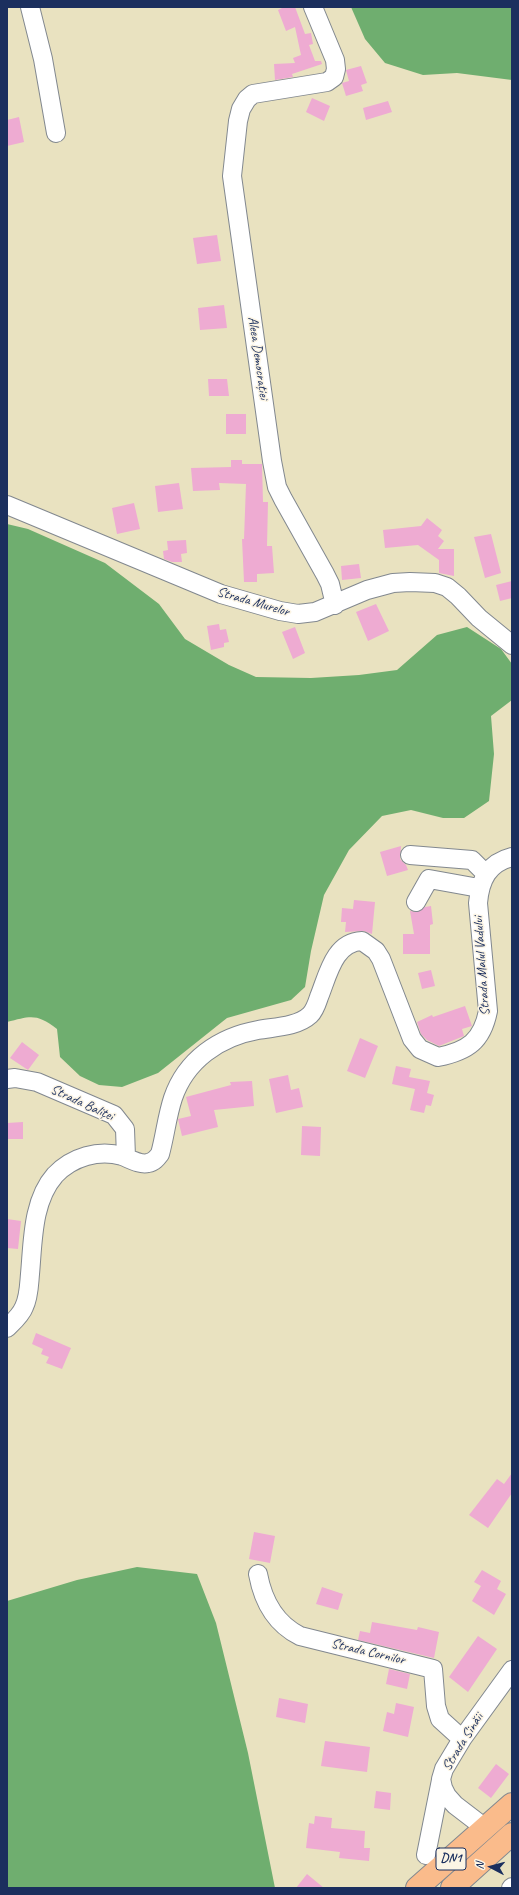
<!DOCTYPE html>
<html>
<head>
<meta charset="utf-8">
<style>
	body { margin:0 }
	#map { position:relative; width:519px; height:1895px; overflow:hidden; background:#e9e2c0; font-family:Caveat,sans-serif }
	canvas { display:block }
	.frame { position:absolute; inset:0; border:8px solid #1b2f5e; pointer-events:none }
	.north { position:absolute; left:471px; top:1847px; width:40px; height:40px; -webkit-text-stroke:3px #fcf5e5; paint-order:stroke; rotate:276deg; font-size:11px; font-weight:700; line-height:16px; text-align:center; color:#1b2f5e }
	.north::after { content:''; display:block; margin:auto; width:14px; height:18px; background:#1b2f5e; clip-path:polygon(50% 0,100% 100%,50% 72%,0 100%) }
</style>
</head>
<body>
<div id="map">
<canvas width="519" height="1895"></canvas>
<div class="frame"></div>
<div class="north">N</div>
</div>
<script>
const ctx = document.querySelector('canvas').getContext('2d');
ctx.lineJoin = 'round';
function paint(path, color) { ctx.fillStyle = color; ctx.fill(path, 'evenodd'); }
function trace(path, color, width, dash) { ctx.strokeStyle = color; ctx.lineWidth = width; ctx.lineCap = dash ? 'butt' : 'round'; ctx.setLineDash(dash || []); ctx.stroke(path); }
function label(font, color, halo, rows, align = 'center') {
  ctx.font = font + ' Caveat,sans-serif'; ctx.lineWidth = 3; ctx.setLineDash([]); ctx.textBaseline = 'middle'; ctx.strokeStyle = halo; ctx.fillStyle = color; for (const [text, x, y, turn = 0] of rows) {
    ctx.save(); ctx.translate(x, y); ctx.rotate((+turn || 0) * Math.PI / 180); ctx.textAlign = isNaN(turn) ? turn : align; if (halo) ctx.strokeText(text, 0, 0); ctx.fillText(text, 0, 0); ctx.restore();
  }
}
const forest = new Path2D(`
	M351,7H512V80L457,73L423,75L385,63L365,39Z
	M7,524L28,529L105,563L159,604L185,639L229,665L256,677L311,678L359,675L397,670L437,635L467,627L501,649L512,664V700L491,716L494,754L489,801L464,818H443L411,810L382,816L349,850L324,895L311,951L305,987L291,1000L227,1018L158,1073L122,1087L99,1085L80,1076L60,1057L57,1029C37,1013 30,1016 7,1022Z
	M137,1567L197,1574L216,1623L248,1753L275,1888H7V1601L77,1580Z`);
const building = new Path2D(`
	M284,7H295L305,34L311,33L313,44L309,45L315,61H321L322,64L292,74L293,77L275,80L274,64L295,63L293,58L301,55L295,27L286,31L278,10Z
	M361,66L367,83L361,85L363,91L346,96L342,83L349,81L346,70Z
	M312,98L330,106L324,121L306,112Z
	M388,101L392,112L366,120L363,108Z
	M19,117L24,142L7,146V120Z
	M217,235L221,261L197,264L193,238Z
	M224,305L227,328L200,330L198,308Z
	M208,379H227L229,396H209Z
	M226,414H246V434H226Z
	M231,460H242V464H262L263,502H268L267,546H272L274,573L257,574V582H244L242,539H244L246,484L219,483L220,490L193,491L191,468L231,467Z
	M179,483L183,509L158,512L155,486Z
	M134,503L140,529L117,534L112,508Z
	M427,518L442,530L438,536L444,541L438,549H454V576L439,573V560L418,545L385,548L383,530L421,526Z
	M491,534L501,573L485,578L474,537Z
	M186,540L187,553L181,554L182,562H172L164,559L163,551L168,550L167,541Z
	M359,564L361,578L342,580L341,566Z
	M512,581V598L500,601L496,585Z
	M376,604L389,631L368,641L356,612Z
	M219,624L220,630L226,629L229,642L224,643V647L211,650L207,626Z
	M295,627L305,653L293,659L282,632Z
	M401,846L400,859L406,865L408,870L387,876L380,852Z
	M354,900L375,902L372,934L364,931L345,932L346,922H341L342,908L353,909Z
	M431,906L433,924L430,925V954H403V934H414L410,911L416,912L425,907Z
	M431,970L435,986L422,989L418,973Z
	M465,1006L472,1026L462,1029L464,1036L439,1046L427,1040L421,1034L417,1022L432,1015L433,1017Z
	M360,1038L378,1046L365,1078L347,1071Z
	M22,1042L39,1055L28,1070L10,1058Z
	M396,1066L411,1069L409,1077L430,1081L427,1093L434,1095L431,1106L426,1105L424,1113L410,1110L415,1089L392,1084Z
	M288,1075L291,1090L299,1088L303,1107L276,1113L269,1079Z
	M252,1081L254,1106L214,1110L218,1127L182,1136L178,1119L191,1116L186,1097L231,1085L230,1082Z
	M23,1122V1139H7V1123Z
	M302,1126L321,1127L320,1156L301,1155Z
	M7,1219L21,1221L18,1249L7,1248Z
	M36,1333L71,1348L62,1369L46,1363L49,1357L41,1354L43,1349L32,1344Z
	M512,1473V1493L488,1528L469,1515L497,1479L504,1484Z
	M254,1532L275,1536L270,1563L249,1559Z
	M482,1570L501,1581L497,1589L506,1594L494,1615L472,1601L481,1586L474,1582Z
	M322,1587L343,1594L338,1610L316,1604Z
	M372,1622L417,1630L418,1627L439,1632L434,1658L358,1640L360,1631L370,1633Z
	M478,1636L497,1649L468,1692L449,1677Z
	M389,1669L410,1674L407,1689L386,1684Z
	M279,1698L308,1704L305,1723L276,1717Z
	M396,1703L414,1707L408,1737L383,1731L387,1712L394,1714Z
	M325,1741L370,1747L367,1772L321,1766Z
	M496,1764L509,1774L491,1798L478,1788Z
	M376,1791L391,1793L390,1810L374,1808Z
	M315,1816L332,1818L331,1828L365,1831L364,1848H370L369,1861L339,1858L340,1852L306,1848L309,1823L314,1824Z
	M307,1874L324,1888H296Z`);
const minor = new Path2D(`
	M30,7L43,59L56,133
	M313,7L335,60L336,69L334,77L327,82L253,94L247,99L241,109L238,121L232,176L272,461L277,487L283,499L325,574L330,584L335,605
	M7,505L221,594L280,611L298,614L315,612L367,590L393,583L410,582L435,583L447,587L458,596L479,618L512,645
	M410,855L472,860L486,874
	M416,902L429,879L479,888
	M7,1079L15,1078L37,1082L114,1115L125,1129L126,1157
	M7,1328C13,1322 21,1315 24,1307C29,1297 29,1285 30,1274C33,1242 32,1201 55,1175C72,1157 99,1149 122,1156C130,1159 140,1165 148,1163C154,1162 157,1158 160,1154C165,1136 167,1116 173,1098C186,1060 219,1037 258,1030C274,1027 297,1027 310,1015C315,1010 317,1003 319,997C328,975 334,942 362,941L376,951L381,959L412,1039L420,1049L438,1057C468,1051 482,1041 488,1011L478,903C480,880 488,863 512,857
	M258,1574C263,1601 276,1624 300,1636L433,1669L436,1706L440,1719L462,1739
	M485,1828L455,1805L447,1796L443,1788L441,1779L444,1769L462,1739L512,1670
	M426,1855L441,1780
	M511,1888L512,1887`);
const highway = new Path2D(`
	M417,1888L512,1804
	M452,1888L512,1834`);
const shields = [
	[451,1859,30]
];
const shieldNames = [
	["DN1",451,1859]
];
const streetNames = [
	["Aleea Democrației",258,358,82],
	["Strada Murelor",253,602,16],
	["Strada Malul Vadului",482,966,-94],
	["Strada Baliței",82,1103,25],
	["Strada Cornilor",368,1652,13],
	["Strada Sinăii",463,1742,-58]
];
paint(forest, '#6fae6f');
paint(building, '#eeabd2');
trace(minor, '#82888f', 20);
trace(highway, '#82888f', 24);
trace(minor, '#fff', 18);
trace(highway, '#fabb8b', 22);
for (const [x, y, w] of shields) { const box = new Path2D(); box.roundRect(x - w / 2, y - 11, w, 22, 3); ctx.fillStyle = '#fcf5e5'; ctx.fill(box); trace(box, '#1b2f5e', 1); }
label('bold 13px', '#1b2f5e', null, shieldNames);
label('14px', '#1b2f5e', '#fcf5e5', streetNames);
</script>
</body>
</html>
